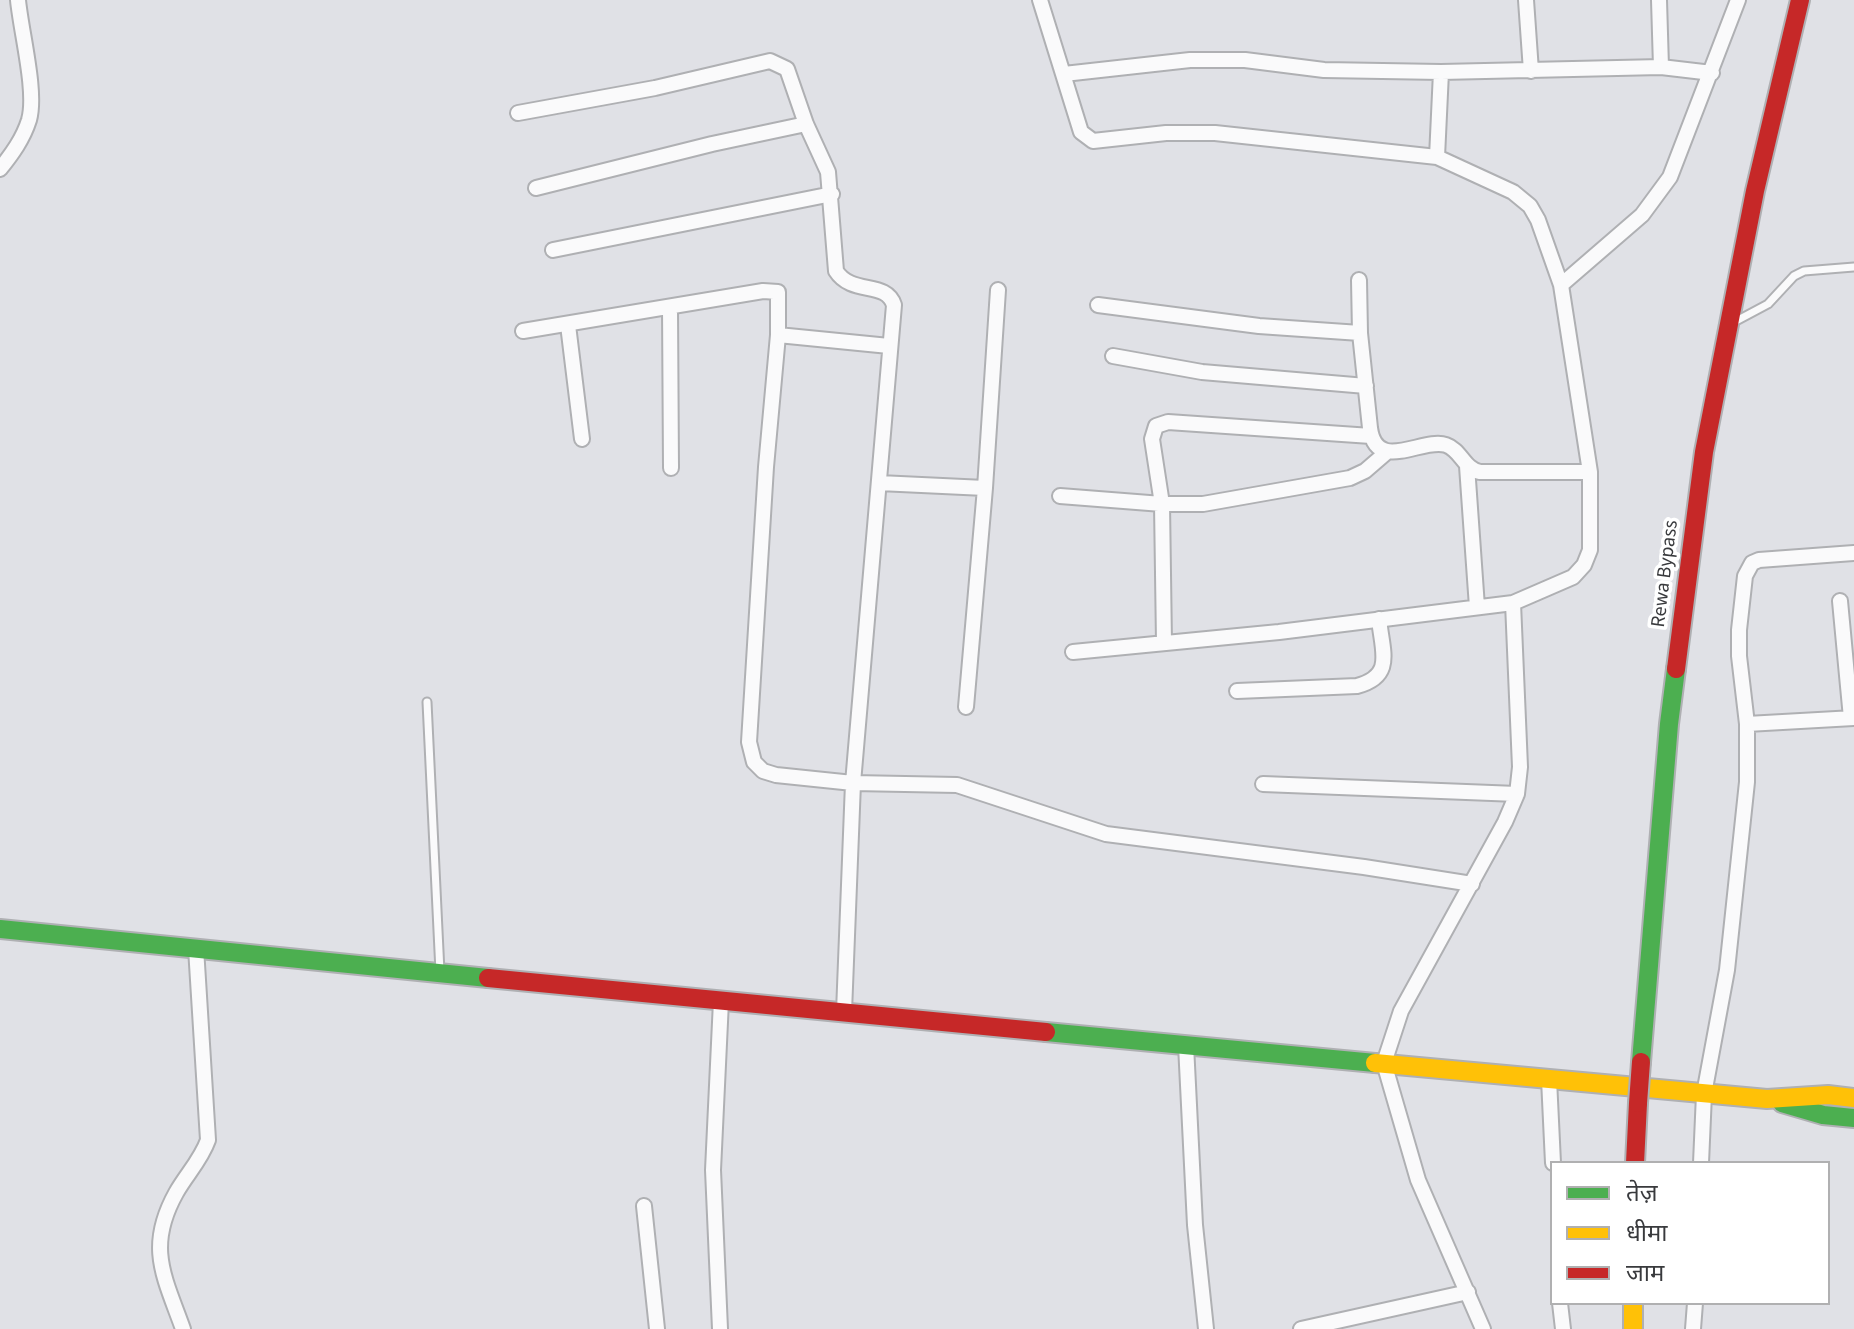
<!DOCTYPE html>
<html>
<head>
<meta charset="utf-8">
<style>
	body { margin:0 }
	#map { position:relative; width:1854px; height:1329px; overflow:hidden; background:#e0e1e6; font-family:"Source Sans 3","Noto Sans Devanagari",sans-serif }
	canvas { display:block }
	.legend { position:absolute; left:1550px; top:1161px; width:280px; height:144px; box-sizing:border-box; background:#fff; border:2px solid #b0b0b1; margin:0; padding:10px 14px; list-style:none; font-size:24px; color:#393a3d }
	.legend li { display:flex; align-items:center; gap:16px; height:40px }
	.legend b { width:40px; border:2px solid #b0b0b1 }
</style>
</head>
<body>
<div id="map">
<canvas width="1854" height="1329"></canvas>
<ul class="legend">
<li><b style="height:10px;background:#4caf50"></b>तेज़</li>
<li><b style="height:10px;background:#ffc107"></b>धीमा</li>
<li><b style="height:10px;background:#c62828"></b>जाम</li>
</ul>
</div>
<script>
const ctx = document.querySelector('canvas').getContext('2d');
ctx.lineJoin = 'round';
function trace(path, color, width, dash) { ctx.strokeStyle = color; ctx.lineWidth = width; ctx.lineCap = dash ? 'butt' : 'round'; ctx.setLineDash(dash || []); ctx.stroke(path); }
function label(font, color, halo, rows, align = 'center') {
  ctx.font = font + ' "Source Sans 3",sans-serif'; ctx.lineWidth = 7; ctx.setLineDash([]); ctx.textBaseline = 'middle'; ctx.strokeStyle = halo; ctx.fillStyle = color; for (const [text, x, y, turn = 0] of rows) {
    ctx.save(); ctx.translate(x, y); ctx.rotate((+turn || 0) * Math.PI / 180); ctx.textAlign = isNaN(turn) ? turn : align; if (halo) ctx.strokeText(text, 0, 0); ctx.fillText(text, 0, 0); ctx.restore();
  }
}
const lane = new Path2D(`
	M1738,320L1768,304L1794,276L1804,271L1854,267
	M427,702L440,972`);
const street = new Path2D(`
	M1040,0L1081,132L1093,141L1166,133H1215L1437,157L1513,192L1530,206L1538,220L1561,285
	M1526,0L1531,71
	M1659,0L1661,67
	M1064,74L1190,60H1245L1324,70L1441,72L1661,67L1712,73
	M518,113L655,88L770,61L787,69L806,124L828,172L836,271C852,296 886,280 894,305L853,783L844,1012
	M1437,157L1441,72
	M0,169C12,154 23,139 29,120C37,92 21,32 18,0
	M536,188L712,144L806,124
	M553,250L832,194
	M1359,280L1360,333L1370,428C1376,474 1423,437 1446,445C1461,450 1464,469 1480,472H1590
	M1098,305L1259,326L1360,333
	M670,308L671,468
	M568,325L582,439
	M523,331L763,291L778,292V335L766,467L749,742L754,762L763,771L776,775L853,783L957,785L1106,834L1364,867L1472,884
	M778,335L889,346
	M1113,356L1202,372L1366,386
	M1467,466L1477,607
	M879,483L985,488
	M1060,496L1162,504H1203L1350,478L1365,471L1387,452
	M1840,601L1851,718
	M1164,643L1162,504L1152,439L1156,426L1168,422L1371,436
	M1073,652L1279,632L1513,603L1573,577L1584,565L1590,550V472L1561,285L1642,215L1670,177L1738,0
	M1237,691L1357,686C1395,676 1382,651 1379,619
	M966,707L985,488L998,290
	M1747,724L1854,718
	M1263,784L1517,794
	M1186,1045L1195,1225L1206,1329
	M1549,1079L1553,1163
	M1701,1163L1704,1094L1727,970L1747,782V724L1739,656V630L1745,576L1752,563L1759,560L1854,553
	M644,1206L657,1329
	M1560,1303L1563,1329
	M183,1329C164,1276 146,1247 176,1193C186,1175 201,1160 208,1140L196,948
	M720,1329L713,1170L721,1001
	M1301,1329L1468,1292
	M1483,1329L1418,1180L1384,1063L1401,1011L1505,822L1517,794L1520,767L1513,603
	M1693,1329L1695,1303`);
const fast = new Path2D(`
	M0,929L488,978
	M1046,1032L1375,1063
	M1641,1062L1669,724L1676,669
	M1782,1103L1823,1115L1854,1118`);
const slow = new Path2D(`
	M1375,1063L1767,1099L1828,1095L1854,1098
	M1633,1303V1329`);
const jam = new Path2D(`
	M1676,669L1704,452L1755,191L1800,0
	M488,978L1046,1032
	M1635,1163L1638,1103`);
const jamBridge = new Path2D(`
	M1638,1103L1641,1062`);
const streetNames = [
	["Rewa Bypass",1666,574,-83]
];
trace(lane, '#afb0b3', 11);
trace(street, '#afb0b3', 18);
trace(fast, '#afb0b3', 22);
trace(slow, '#afb0b3', 22);
trace(jam, '#afb0b3', 22);
trace(lane, '#fafafb', 7);
trace(street, '#fafafb', 14);
trace(fast, '#4caf50', 18);
trace(slow, '#ffc107', 18);
trace(jam, '#c62828', 18);
trace(jamBridge, '#afb0b3', 22, []);
trace(jamBridge, '#c62828', 18);
label('20px', '#393a3d', '#fff', streetNames);
</script>
</body>
</html>
